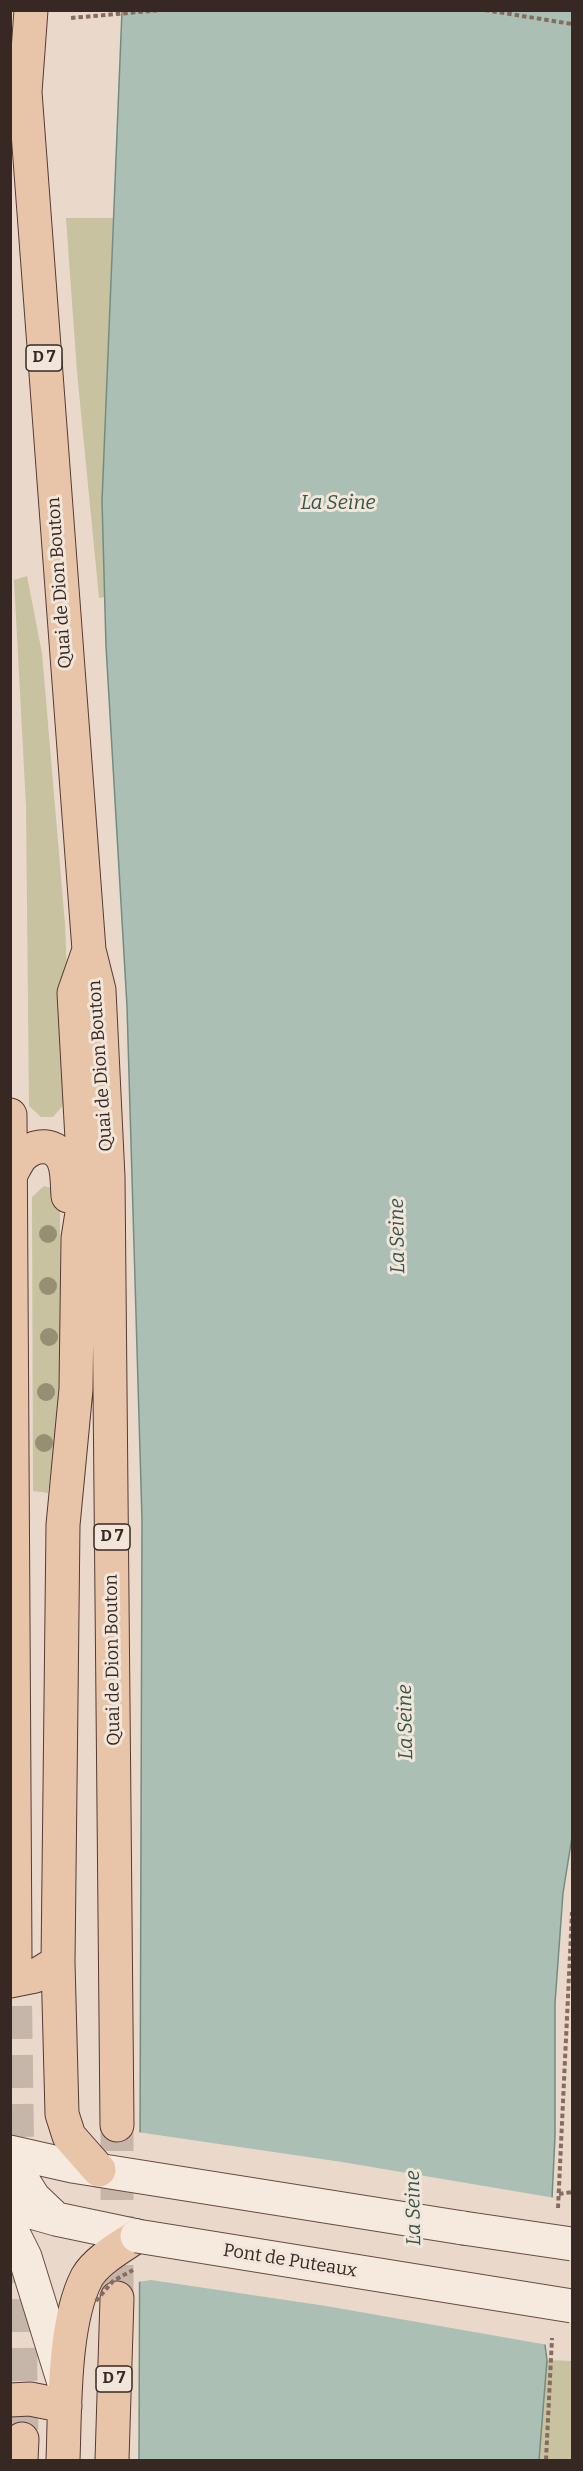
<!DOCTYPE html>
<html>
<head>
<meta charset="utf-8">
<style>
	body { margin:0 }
	#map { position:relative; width:583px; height:2471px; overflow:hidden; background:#ead9cb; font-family:Bitter,serif }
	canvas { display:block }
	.frame { position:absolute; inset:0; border:12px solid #382823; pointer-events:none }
</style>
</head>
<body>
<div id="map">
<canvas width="583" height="2471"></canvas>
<div class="frame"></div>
</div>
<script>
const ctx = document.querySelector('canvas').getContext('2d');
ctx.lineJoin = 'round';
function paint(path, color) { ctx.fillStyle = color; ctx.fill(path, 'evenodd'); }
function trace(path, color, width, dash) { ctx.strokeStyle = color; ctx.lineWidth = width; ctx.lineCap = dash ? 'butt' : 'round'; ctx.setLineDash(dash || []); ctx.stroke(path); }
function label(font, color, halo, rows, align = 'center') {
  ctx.font = font + ' Bitter,serif'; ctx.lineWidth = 6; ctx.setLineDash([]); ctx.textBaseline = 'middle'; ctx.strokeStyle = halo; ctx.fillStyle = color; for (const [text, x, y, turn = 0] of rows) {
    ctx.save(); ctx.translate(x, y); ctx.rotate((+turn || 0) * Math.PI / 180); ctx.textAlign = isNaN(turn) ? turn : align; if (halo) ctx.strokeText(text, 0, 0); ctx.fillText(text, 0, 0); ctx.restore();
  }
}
const green = new Path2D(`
	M66,218H113L102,501L105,597L99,598L77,372Z
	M27,576L42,653L65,924L72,1095L53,1117H41L29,1106L26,806L14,580Z
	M44,1186L52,1188L60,1205V1401L48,1493L33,1491L32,1197Z
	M547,2360L572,2361V2460H539Z`);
const water = new Path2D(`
	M122,11H572V1837L563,1893L555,2003V2136L545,2345L547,2360L539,2460H139L142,1520L127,1006L106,646L102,501Z`);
const pier = new Path2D(`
	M137,2132L342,2162L555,2198L548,2345L326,2306L151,2280L137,2282Z`);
const primaryTunnel = new Path2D(`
	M15,1957L18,2181
	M19,2250L22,2439
	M117,2298V2125`);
const path = new Path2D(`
	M485,10L572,24
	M71,18L162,10
	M559,2194L572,2192
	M558,2208L572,1912
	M546,2460L552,2338`);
const secondary = new Path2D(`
	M10,2152L72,2166L463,2228
	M10,2160L34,2198L55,2218
	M10,2206L56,2219L137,2236
	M10,2227L25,2257L65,2386`);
const primary = new Path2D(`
	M31,10L25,92L89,950L99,990L108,1177L117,2125
	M89,950L74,993L85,1194L78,1238L76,1389L63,1525L58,1962L62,2114L69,2136L99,2170
	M10,1115L15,1957
	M11,1174C14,1169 17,1162 21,1157C34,1143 57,1142 64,1162C68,1172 67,1185 68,1196
	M10,1981L35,1976L58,1962
	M10,2400L30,2399L65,2406
	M21,2460L22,2439
	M63,2460C65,2409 63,2323 87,2277C97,2260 121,2247 137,2236
	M112,2460L117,2298`);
const pathBridge = new Path2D(`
	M96,2301L113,2281L133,2270`);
const secondaryBridge = new Path2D(`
	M463,2228L572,2244
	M137,2236L572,2306`);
const trees = [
	[48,1234],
	[48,1286],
	[49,1337],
	[46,1392],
	[44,1443]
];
const shields = [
	[44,358,36],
	[112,1537,36],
	[114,2379,36]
];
const shieldNames = [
	["D 7",44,358],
	["D 7",112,1537],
	["D 7",114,2379]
];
const streetNames = [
	["Quai de Dion Bouton",60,583,-94],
	["Quai de Dion Bouton",101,1066,-94],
	["Quai de Dion Bouton",113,1660,-91],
	["Pont de Puteaux",290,2261,9]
];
const waterNames = [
	["La Seine",338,503],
	["La Seine",398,1236,-91],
	["La Seine",406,1722,-91],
	["La Seine",414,2208,-91]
];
paint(green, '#c8c2a0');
paint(water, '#abbfb4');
trace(water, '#728d80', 1.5);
paint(pier, '#ead9cb');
trace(primaryTunnel, '#c6b6a9', 33, [33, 16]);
trace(secondary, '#674d44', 35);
trace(primary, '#543b34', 35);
trace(path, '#856b61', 4, [4.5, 3]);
trace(secondary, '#f6e9de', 33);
trace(primary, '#e8c4a8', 33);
trace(secondaryBridge, '#674d44', 35, []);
trace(pathBridge, '#856b61', 4, [4.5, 3]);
trace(secondaryBridge, '#f6e9de', 33);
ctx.fillStyle = '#968f74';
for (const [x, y] of trees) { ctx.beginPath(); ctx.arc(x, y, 9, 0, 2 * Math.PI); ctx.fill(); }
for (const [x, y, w] of shields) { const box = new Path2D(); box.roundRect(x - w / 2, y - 13, w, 26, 4.5); ctx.fillStyle = '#f2e5da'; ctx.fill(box); trace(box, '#382823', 1.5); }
label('bold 16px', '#382823', null, shieldNames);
label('18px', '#382823', '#f2e5da', streetNames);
label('italic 20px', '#34564b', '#f2e5da', waterNames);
</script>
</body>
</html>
